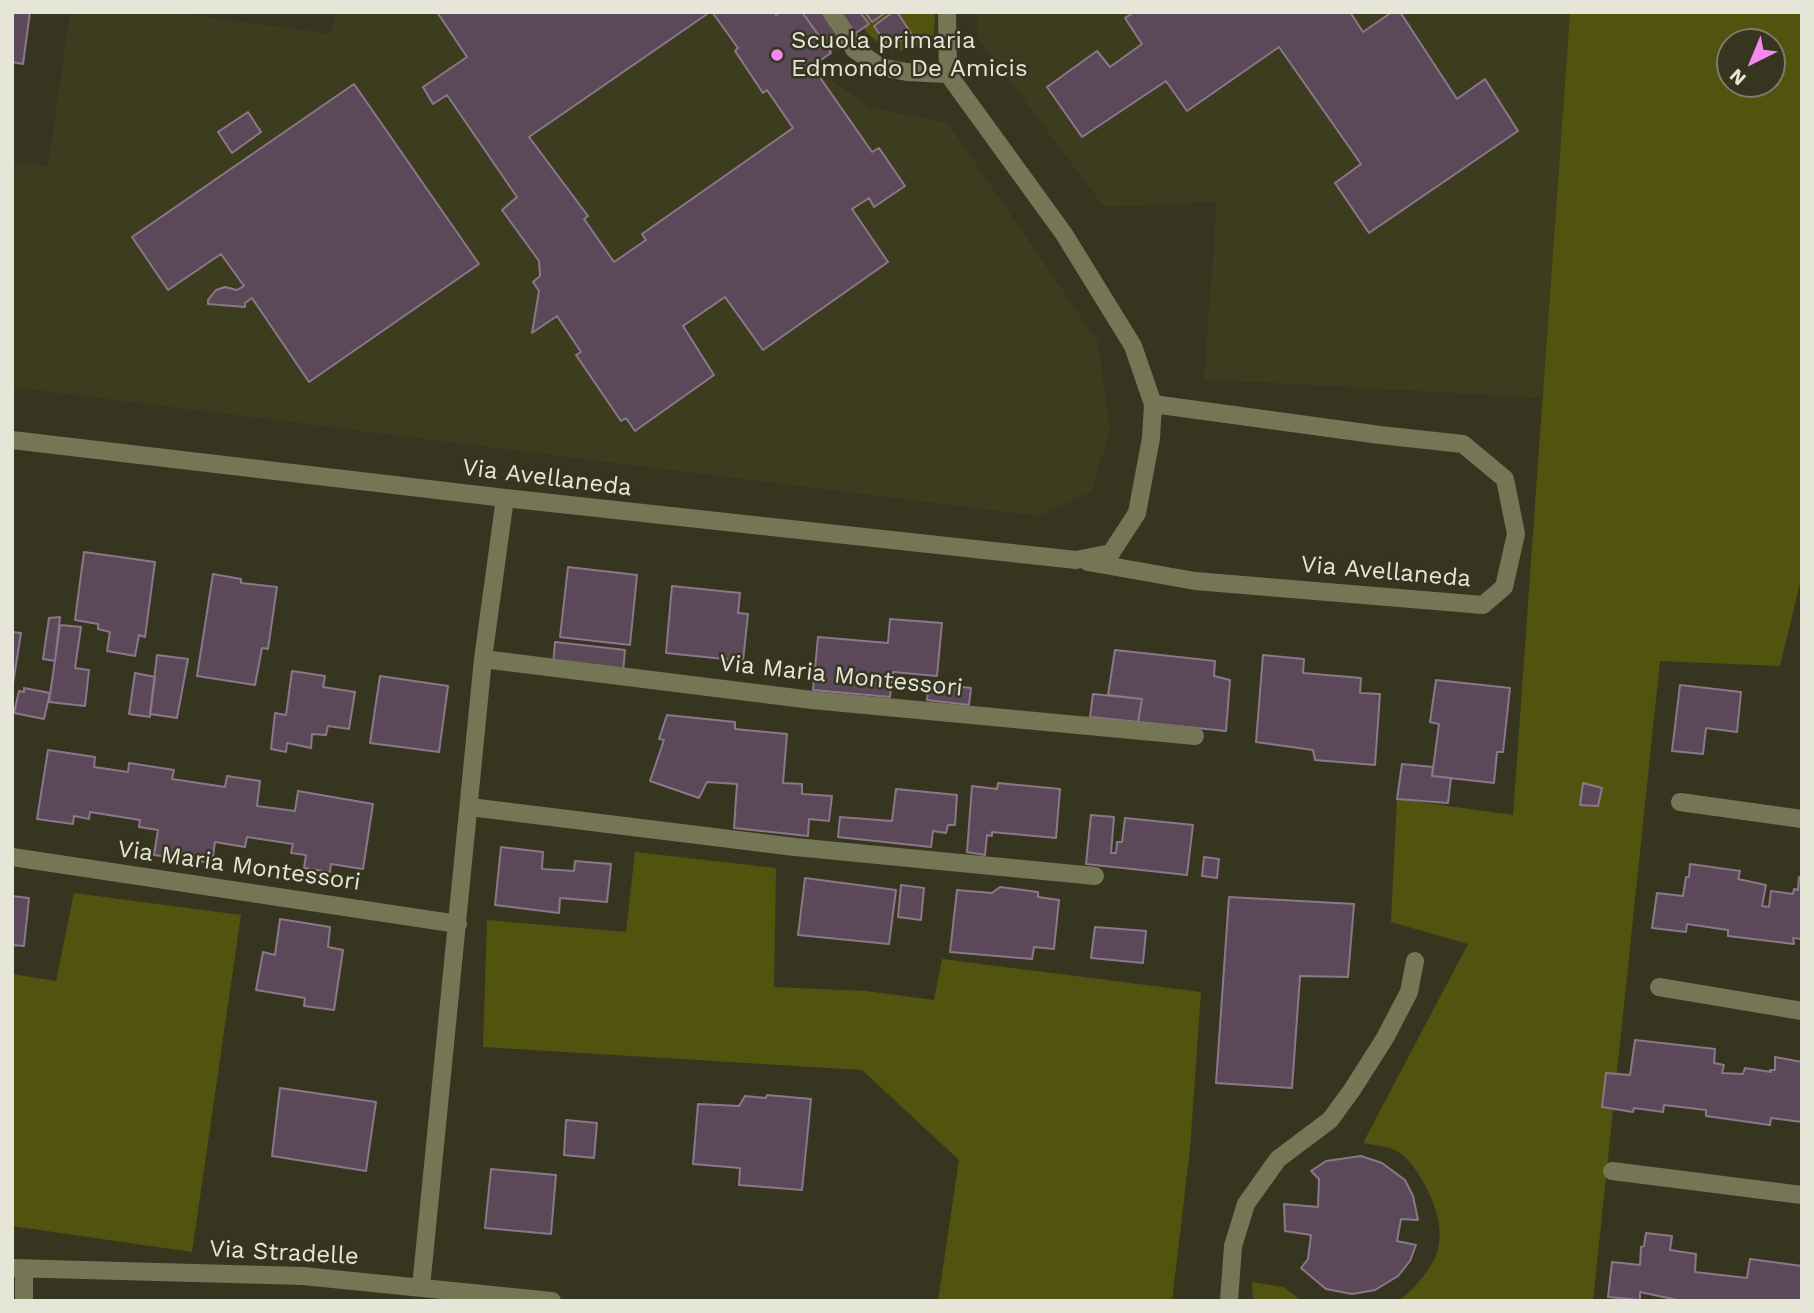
<!DOCTYPE html>
<html>
<head>
<meta charset="utf-8">
<style>
	body { margin:0 }
	#map { position:relative; width:1814px; height:1313px; overflow:hidden; background:#363620; font-family:"Work Sans",sans-serif }
	canvas { display:block }
	.frame { position:absolute; inset:0; border:14px solid #e5e6d8; pointer-events:none }
	.north { position:absolute; left:1716px; top:28px; width:70px; height:70px; box-sizing:border-box; background:#363620; border:2px solid #7c7c6a; border-radius:50%; rotate:223deg; font-size:19px; font-weight:700; line-height:28px; text-align:center; color:#e5e6d8 }
	.north::after { content:''; display:block; margin:auto; width:24px; height:32px; background:#f489ef; clip-path:polygon(50% 0,100% 100%,50% 72%,0 100%) }
</style>
</head>
<body>
<div id="map">
<canvas width="1814" height="1313"></canvas>
<div class="frame"></div>
<div class="north">N</div>
</div>
<script>
const ctx = document.querySelector('canvas').getContext('2d');
ctx.lineJoin = 'round';
function paint(path, color) { ctx.fillStyle = color; ctx.fill(path, 'evenodd'); }
function trace(path, color, width, dash) { ctx.strokeStyle = color; ctx.lineWidth = width; ctx.lineCap = dash ? 'butt' : 'round'; ctx.setLineDash(dash || []); ctx.stroke(path); }
function label(font, color, halo, rows, align = 'center') {
  ctx.font = font + ' "Work Sans",sans-serif'; ctx.lineWidth = 5; ctx.setLineDash([]); ctx.textBaseline = 'middle'; ctx.strokeStyle = halo; ctx.fillStyle = color; for (const [text, x, y, turn = 0] of rows) {
    ctx.save(); ctx.translate(x, y); ctx.rotate((+turn || 0) * Math.PI / 180); ctx.textAlign = isNaN(turn) ? turn : align; if (halo) ctx.strokeText(text, 0, 0); ctx.fillText(text, 0, 0); ctx.restore();
  }
}
const built = new Path2D(`
	M70,12H172L330,34L335,12H776L791,52L869,107L948,123L1098,342L1110,431L1091,492L1039,516L12,387V162L48,166Z
	M977,12H1570L1542,398L1204,379L1217,202L1104,207L978,38Z`);
const green = new Path2D(`
	M860,12H935L934,34C906,58 887,55 863,28L868,23Z
	M1570,12H1802V575L1780,666L1660,661L1593,1301H1399C1440,1266 1452,1238 1426,1187C1419,1174 1410,1158 1395,1150C1387,1146 1373,1145 1363,1143L1468,944L1391,922L1397,799L1513,815ZM1730,42H1772V84H1730Z
	M635,852L776,868L774,987L866,991L934,1000L942,959L1201,992L1190,1149L1172,1301H938L959,1160L862,1070L483,1047L487,920L626,932Z
	M74,893L241,915L192,1252L12,1226V974L56,981Z
	M1252,1282L1284,1287L1301,1301H1253Z`);
const building = new Path2D(`
	M12,12H30L23,64L12,62Z
	M437,12H710L529,137L588,216L584,219L614,262L646,240L642,234L793,128L767,90L763,93L735,51L738,48L712,12H774L776,15L780,12H802L831,53L812,66L872,152L879,148L905,186L874,207L869,198L852,209L888,262L763,350L725,297L683,326L714,375L635,431L626,418L621,421L576,355L581,352L557,316L532,333L539,291L533,282L540,276L539,261L502,210L517,197L447,95L433,104L423,87L467,57Z
	M802,12H860L869,24L830,51Z
	M865,12H886L872,22Z
	M893,12H897L911,33L889,48L874,26Z
	M1134,12H1350L1363,32L1392,12H1400L1457,99L1485,79L1518,131L1369,233L1335,183L1361,164L1279,47L1187,111L1166,81L1082,137L1047,87L1097,51L1110,67L1142,44L1125,18Z
	M354,84L479,264L309,382L252,298L245,303V307L208,304V300L216,290L225,287L237,290L244,286L221,254L168,290L132,237Z
	M248,112L261,132L232,153L218,132Z
	M84,552L155,562L145,637L139,635L135,656L107,651L110,632L98,629V624L75,620Z
	M568,567L637,575L630,645L560,637Z
	M213,574L241,579V583L277,587L268,649L262,648L255,685L197,676Z
	M672,586L740,593L738,613L748,614L743,661L666,653Z
	M60,617L55,661L43,659L49,618Z
	M890,619L942,623L937,676L893,672L890,697L813,690L818,637L888,643Z
	M60,625L81,627L75,668L89,670L85,706L49,702Z
	M12,632L21,633L12,690Z
	M555,642L625,650L623,672L553,664Z
	M1115,650L1215,661L1214,676L1230,680L1226,731L1138,722L1142,699L1108,695Z
	M157,655L188,659L177,718L150,714Z
	M1263,655L1304,659L1303,673L1361,678L1360,693L1380,694L1375,765L1315,760L1313,750L1256,742Z
	M292,671L325,676L323,687L355,692L349,729L328,726L326,735L312,734L311,748L287,743L286,752L271,749L275,713L286,715Z
	M135,673L155,677L150,717L129,714Z
	M380,676L448,686L439,752L370,743Z
	M1436,680L1510,688L1503,752H1497L1494,783L1432,776L1439,724L1430,722Z
	M929,683L971,688L969,705L927,700Z
	M1680,685L1741,692L1737,732L1706,728L1703,754L1672,751Z
	M24,688L50,693L44,719L14,713L19,691L24,692Z
	M1093,694L1142,699L1138,722L1090,717Z
	M667,715L735,722V729L787,734L783,783L802,784V794L832,796L829,821L809,819L808,836L734,828L737,784L707,782L699,798L650,781L664,740L659,739Z
	M48,750L95,757L94,767L128,772L129,763L174,770L172,779L225,787L227,776L260,781L257,806L295,811L298,791L373,804L363,869L331,864L330,872L304,868L306,855L291,853L293,844L247,837L245,847L215,842L212,863L154,855L158,830L139,827L140,820L90,812L89,819L74,816L73,824L37,819Z
	M1402,764L1433,767L1432,776L1451,778L1448,803L1397,799Z
	M998,783L1060,789L1056,838L992,832V836L987,835L985,855L967,852L972,786L997,789Z
	M1583,783L1602,788L1598,806L1580,805Z
	M896,789L957,795L955,825H948L946,833L933,831L931,847L838,837L840,817L892,821Z
	M1091,815L1114,817L1111,853H1116L1117,842H1122L1125,818L1193,825L1187,875L1086,864Z
	M501,847L543,852L542,869L574,871L575,861L611,864L607,902L560,898L559,913L495,905Z
	M1204,857L1219,859L1217,878L1202,876Z
	M1690,864L1740,871L1738,879L1766,885L1762,906L1769,907L1771,891L1793,894L1794,889L1798,890L1799,877H1802V939L1793,938L1794,944L1728,936V930L1687,924L1686,932L1652,928L1657,893L1683,896L1686,877H1689Z
	M805,878L896,890L889,944L798,935Z
	M901,885L924,888L921,920L898,917Z
	M1000,887L1038,892V897L1059,900L1054,949L1034,947L1032,959L950,952L957,890L992,893Z
	M12,896L29,898L24,946L12,945Z
	M1229,897L1354,904L1348,977L1300,976L1292,1088L1216,1083Z
	M280,919L330,927L328,947L343,950L334,1010L304,1006L305,998L256,990L263,952L275,955Z
	M1095,927L1146,931L1143,963L1091,958Z
	M1635,1040L1715,1049L1714,1063L1724,1065L1722,1073L1743,1074L1745,1068L1771,1072L1770,1070H1775V1057L1802,1062V1122L1771,1118L1770,1125L1706,1116V1110L1664,1105L1663,1112L1634,1108L1633,1112L1602,1107L1606,1073L1630,1075Z
	M280,1088L376,1102L366,1171L272,1156Z
	M767,1095L811,1099L802,1190L739,1185L740,1168L693,1164L698,1104L739,1106L745,1096L766,1098Z
	M566,1120L597,1123L594,1158L564,1155Z
	M1361,1156L1382,1163L1405,1180L1413,1196L1418,1220L1401,1219L1397,1241L1416,1245L1410,1261L1398,1276L1375,1290L1352,1294L1326,1289L1301,1268L1308,1259L1311,1235L1285,1231L1284,1204L1318,1207L1319,1179L1311,1171L1326,1161Z
	M491,1169L556,1175L551,1234L485,1228Z
	M1646,1233L1672,1236L1670,1250L1696,1254L1695,1272L1747,1278L1750,1259L1802,1266V1301H1682L1640,1292V1300L1608,1297L1612,1262L1640,1265L1641,1247L1644,1246Z`);
const minor = new Path2D(`
	M831,12L849,38L854,49L880,67L907,72L948,74
	M12,440L505,498L1076,560L1111,553L1137,513L1151,438L1153,404L1133,346L1064,234L948,74L947,12
	M1088,562L1195,581L1483,605L1504,587L1516,534L1505,479L1463,444L1380,435L1153,404
	M483,659L812,700L1195,736
	M1680,802L1802,819
	M470,807L795,847L1095,876
	M12,857L458,924
	M1659,987L1802,1011
	M1612,1171L1802,1195
	M12,1268L303,1276L552,1301
	M421,1287L483,659L505,498
	M24,1301V1269
	M1229,1301L1233,1246L1246,1204L1278,1159L1330,1120L1352,1090L1385,1038L1409,992L1415,961`);
const markers = [
	[777,55,7,"#f489ef"]
];
const poiNames = [
	["Scuola primaria",791,41],
	["Edmondo De Amicis",791,69]
];
const streetNames = [
	["Via Avellaneda",547,478,7],
	["Via Avellaneda",1386,572,5],
	["Via Maria Montessori",841,676,6],
	["Via Maria Montessori",239,866,8],
	["Via Stradelle",284,1253,3]
];
paint(built, '#3c3d1f');
paint(green, '#535310');
paint(building, '#5b4859');
trace(building, '#8c778a', 2);
trace(minor, '#757656', 18);
for (const [x, y, r, color] of markers) { const dot = new Path2D(); dot.arc(x, y, r, 0, 2 * Math.PI); ctx.fillStyle = color; ctx.fill(dot); trace(dot, '#363620', 2.5); }
label('24px', '#e5e6d8', '#363620', poiNames, 'left');
label('24px', '#e5e6d8', '#363620', streetNames);
</script>
</body>
</html>
